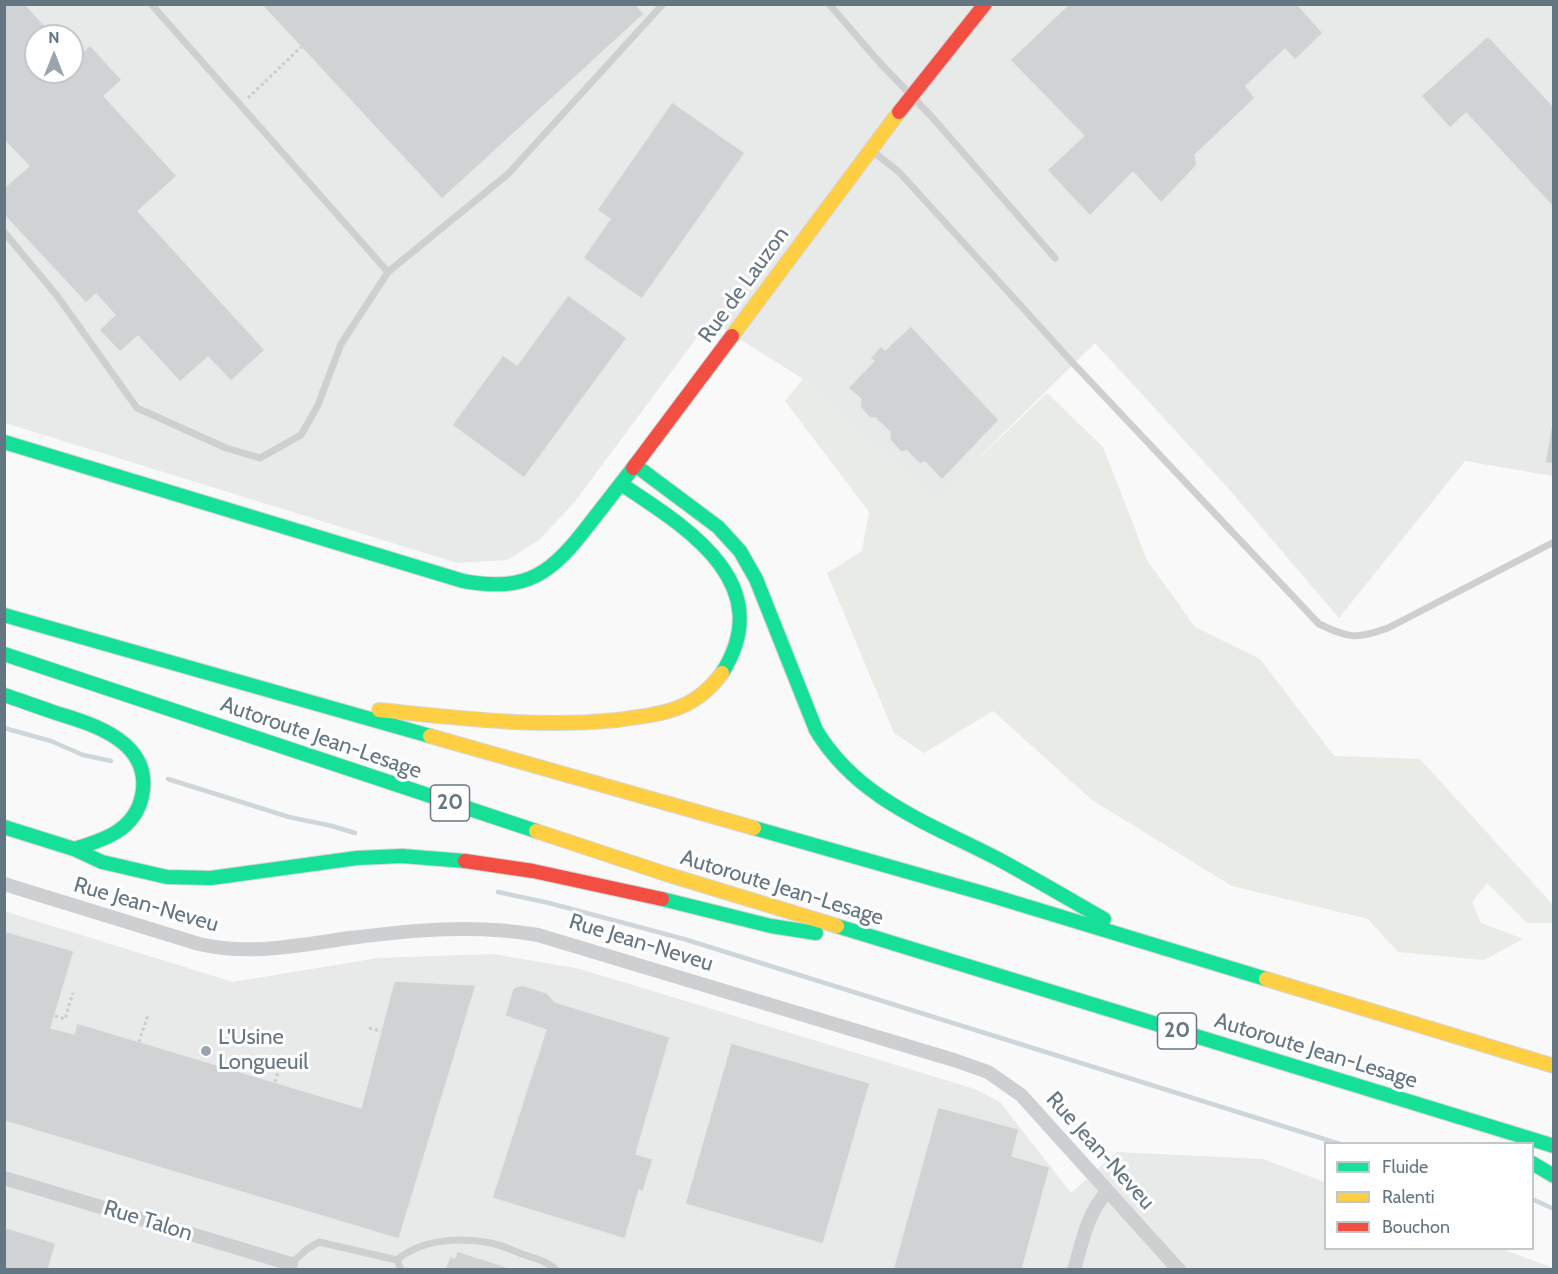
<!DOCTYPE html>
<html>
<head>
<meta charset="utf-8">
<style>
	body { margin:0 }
	#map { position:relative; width:1558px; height:1274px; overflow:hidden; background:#f9f9f9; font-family:Cabin,sans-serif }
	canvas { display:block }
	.frame { position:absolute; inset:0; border:6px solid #657683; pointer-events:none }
	.legend { position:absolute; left:1324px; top:1142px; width:210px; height:108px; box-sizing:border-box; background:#fff; border:2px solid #c1c8cd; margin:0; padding:8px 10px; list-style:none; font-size:18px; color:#657683 }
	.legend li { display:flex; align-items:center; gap:12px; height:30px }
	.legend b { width:30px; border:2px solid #c1c8cd }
	.north { position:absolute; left:24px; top:24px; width:60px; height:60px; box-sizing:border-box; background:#fff; border:2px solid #c1c8cd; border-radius:50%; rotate:0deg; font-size:16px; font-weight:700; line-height:24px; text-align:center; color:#657683 }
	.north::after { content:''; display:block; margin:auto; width:21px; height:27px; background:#99a4ac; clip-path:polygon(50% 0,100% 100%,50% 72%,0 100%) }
</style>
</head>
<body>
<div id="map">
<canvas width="1558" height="1274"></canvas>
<div class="frame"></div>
<ul class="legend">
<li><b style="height:8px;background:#16e098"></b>Fluide</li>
<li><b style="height:8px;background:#ffcf43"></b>Ralenti</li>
<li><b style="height:8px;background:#f24e42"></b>Bouchon</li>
</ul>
<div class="north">N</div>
</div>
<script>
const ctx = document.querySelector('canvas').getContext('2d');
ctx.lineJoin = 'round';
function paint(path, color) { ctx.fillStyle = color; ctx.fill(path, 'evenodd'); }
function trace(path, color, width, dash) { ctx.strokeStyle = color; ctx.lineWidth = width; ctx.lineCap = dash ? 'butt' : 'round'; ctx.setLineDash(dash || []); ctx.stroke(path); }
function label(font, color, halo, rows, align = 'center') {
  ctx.font = font + ' Cabin,sans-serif'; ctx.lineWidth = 6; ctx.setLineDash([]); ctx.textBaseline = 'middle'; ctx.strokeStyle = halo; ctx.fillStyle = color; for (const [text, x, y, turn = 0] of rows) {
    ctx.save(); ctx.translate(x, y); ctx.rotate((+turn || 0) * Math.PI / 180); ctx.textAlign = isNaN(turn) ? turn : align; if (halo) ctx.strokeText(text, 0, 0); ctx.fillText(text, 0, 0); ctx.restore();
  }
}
const built = new Path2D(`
	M4,5H1553V476L1465,461L1339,618L1227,487L1095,343L934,502L803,379L710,320L573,504L539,540L507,560L457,563L5,423ZM36,36H72V72H36Z
	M4,911L233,982L378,958L493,954L580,969L975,1089L1000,1102L1071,1193L1117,1152L1263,1159L1325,1182L1326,1248L1502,1249L1553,1268V1269H5Z`);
const green = new Path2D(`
	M803,379L934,501L1047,393L1103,447L1147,560L1195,627L1260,659L1334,756L1420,759L1553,905V923H1527L1487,883L1472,902L1481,923L1523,939L1484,960L1398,952L1368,919L1232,886L1092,800L993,711L924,753L894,733L827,573L862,551L869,512L785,401Z`);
const stream = new Path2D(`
	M4,728L51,741L83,755L111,761
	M168,779L289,817L332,826L355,833
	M498,892L549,903L684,939L1340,1144
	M1532,1199L1554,1209`);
const building = new Path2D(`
	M4,4H25L54,36H36V72H72V56L75,59L90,45L122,80L104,96L177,176L138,211L265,350L231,381L208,357L180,382L138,336L120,352L99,330L115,315L96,294L86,303L4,215V188L29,166L4,140Z
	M261,4H635L644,14L442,199Z
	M1069,4H1297L1323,33L1295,60L1285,49L1246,86L1255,98L1195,155L1197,165L1161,203L1133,172L1090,216L1047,170L1084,136L1010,60Z
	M1488,36L1554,107V208L1466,113L1450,128L1421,96Z
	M672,102L745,153L642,299L583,258L610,219L597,210Z
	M568,295L627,338L524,478L452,425L503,355L517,365Z
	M911,326L999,420L942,480L925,462L920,464L907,451L901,452L890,440V432L875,418H870L860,407L861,399L848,388L874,361L870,358L881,346L885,350Z
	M1554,411V464L1545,463Z
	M4,931L74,951L51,1028L74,1034L77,1023L361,1108L394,981L476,985L399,1239L4,1121Z
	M522,985L547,993L555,1002L670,1037L636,1154L653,1159L643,1192L639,1190L625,1239L492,1198L546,1030L505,1016L513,988Z
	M731,1043L870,1083L823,1244L685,1204Z
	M938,1107L1019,1129L1012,1156L1050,1167L1022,1270H893Z
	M4,1227L56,1243L48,1270H4Z
	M457,1251L516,1270H445L450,1256L455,1258Z`);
const path = new Path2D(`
	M248,98L301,47
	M55,1016L65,1019L73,993
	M369,1028L381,1031
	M139,1042L148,1015
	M275,1082L283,1056`);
const lane = new Path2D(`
	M151,4L388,272
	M829,4L880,63L931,116L1055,258
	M871,150L899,172L1072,362L1319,624C1351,639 1355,639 1388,628L1554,542
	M4,232L58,297L137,408L226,448L260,458L301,435L318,405L341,344L388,272L508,174L663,4
	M397,1260C421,1239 461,1237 491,1243C501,1245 512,1250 522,1254C533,1258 548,1261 556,1270
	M397,1260L401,1270
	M291,1264L306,1250L319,1242L397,1260`);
const street = new Path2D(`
	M4,884L199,944C250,956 300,945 350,938C413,930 475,924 538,935L957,1061L988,1072L1021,1095L1179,1270
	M4,1178L291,1264
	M1074,1270C1082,1243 1087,1213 1107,1192`);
const fast = new Path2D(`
	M4,442L463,581C529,593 552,573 591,522C605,504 619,486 633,468
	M635,465L718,527L740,551L756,579L816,730C858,800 931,824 1000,860C1035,879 1069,899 1104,919
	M621,484C686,527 779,583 722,673
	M4,615L430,736
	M4,654L536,831
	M4,695C22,701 39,707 56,713C96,725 153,743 142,796C135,830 104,840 74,849
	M4,827L74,849L102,862L167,877L211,878L357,858L402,856L465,861
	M754,828L986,894L1266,979
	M662,899L771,926L816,933
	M837,926L1554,1146
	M1532,1163L1554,1176`);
const slow = new Path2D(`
	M732,336L899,112
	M379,710C458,718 538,728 617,720C638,717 660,715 680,707C697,700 711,688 722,673
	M430,736L754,828
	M536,831L666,874L837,926
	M1266,979L1554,1066`);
const jam = new Path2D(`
	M899,112L985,4
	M633,468L732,336
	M465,861L533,871L662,899`);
const markers = [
	[206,1051,6,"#99a4ac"]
];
const shields = [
	[450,803,39],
	[1177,1031,39]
];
const shieldNames = [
	["20",450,803],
	["20",1177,1031]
];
const streetNames = [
	["Rue de Lauzon",744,285,-54],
	["Autoroute Jean-Lesage",321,738,19],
	["Autoroute Jean-Lesage",782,888,17],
	["Rue Jean-Neveu",146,905,16],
	["Rue Jean-Neveu",641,943,17],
	["Autoroute Jean-Lesage",1316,1051,17],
	["Rue Jean-Neveu",1100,1151,48],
	["Rue Talon",148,1221,17]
];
const poiNames = [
	["L'Usine",218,1038],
	["Longueuil",218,1063]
];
paint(built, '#e8e9e9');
paint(green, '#e8ebe6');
trace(stream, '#ced6d9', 4.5);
paint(building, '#d0d2d3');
trace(building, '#e8e8e8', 1.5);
trace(fast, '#d5d6d7', 16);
trace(slow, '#d5d6d7', 16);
trace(jam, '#d5d6d7', 16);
trace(path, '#cbcccd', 3, [3, 3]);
trace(lane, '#cecfd0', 7);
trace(street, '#cecfd0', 14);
trace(fast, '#16e098', 14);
trace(slow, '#ffcf43', 14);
trace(jam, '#f24e42', 14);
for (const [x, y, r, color] of markers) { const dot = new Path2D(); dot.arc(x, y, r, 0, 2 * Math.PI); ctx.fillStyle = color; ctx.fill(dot); trace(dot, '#fff', 2); }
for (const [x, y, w] of shields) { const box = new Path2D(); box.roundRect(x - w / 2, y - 18, w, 36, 4.5); ctx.fillStyle = '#fff'; ctx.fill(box); trace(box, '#657683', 1.5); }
label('bold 21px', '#657683', null, shieldNames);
label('22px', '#657683', '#fff', streetNames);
label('22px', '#657683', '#fff', poiNames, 'left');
</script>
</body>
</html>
